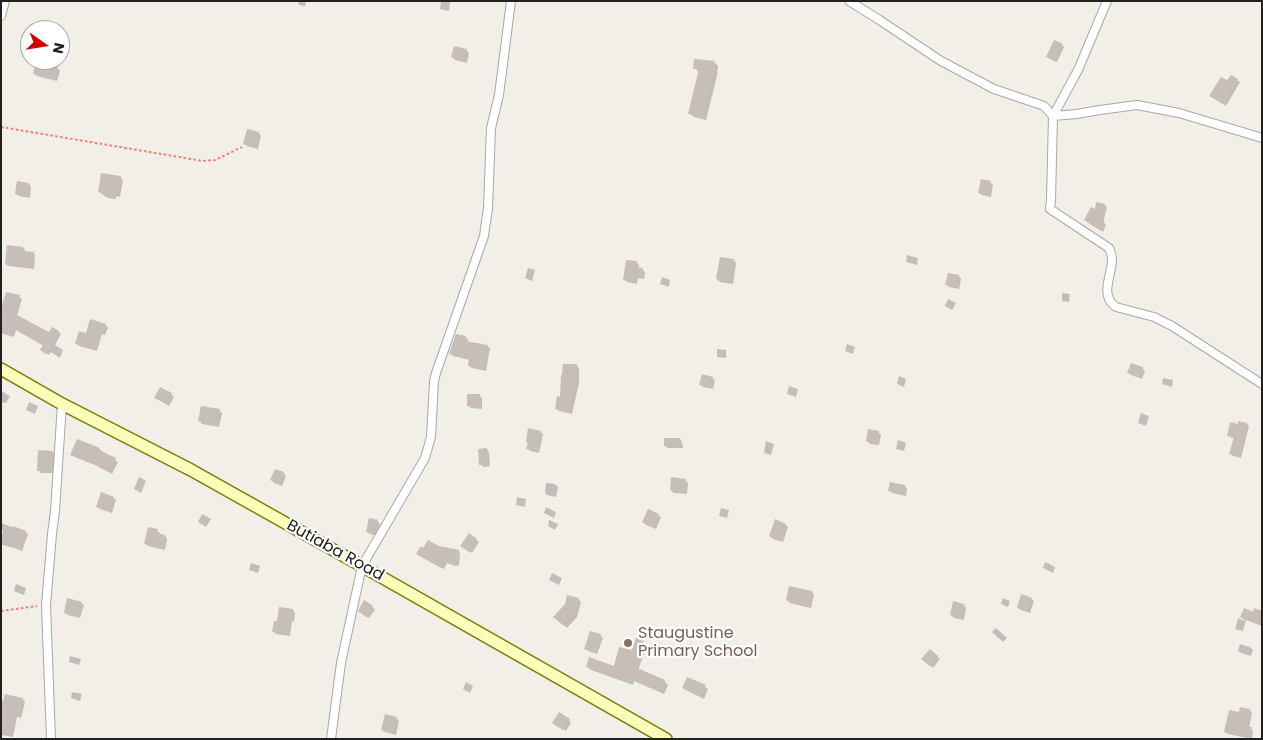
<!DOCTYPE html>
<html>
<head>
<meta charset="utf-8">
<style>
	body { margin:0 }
	#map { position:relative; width:1263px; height:740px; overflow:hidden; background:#f2eee8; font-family:Poppins,sans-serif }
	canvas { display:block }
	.frame { position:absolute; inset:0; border:2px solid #212121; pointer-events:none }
	.north { position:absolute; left:20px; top:20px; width:50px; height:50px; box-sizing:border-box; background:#fff; border:1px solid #a6a6a6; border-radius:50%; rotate:103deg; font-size:14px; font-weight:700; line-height:20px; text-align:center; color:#212121 }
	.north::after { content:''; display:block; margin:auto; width:18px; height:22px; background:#d30005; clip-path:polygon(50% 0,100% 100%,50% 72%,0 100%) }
</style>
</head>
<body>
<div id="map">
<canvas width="1263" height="740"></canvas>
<div class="frame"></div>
<div class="north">N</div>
</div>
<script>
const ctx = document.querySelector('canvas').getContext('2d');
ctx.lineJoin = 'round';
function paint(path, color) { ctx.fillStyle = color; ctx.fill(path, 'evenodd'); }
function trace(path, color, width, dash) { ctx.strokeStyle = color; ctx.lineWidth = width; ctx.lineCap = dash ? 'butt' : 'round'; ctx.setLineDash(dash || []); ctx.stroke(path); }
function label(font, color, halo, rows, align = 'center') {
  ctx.font = font + ' Poppins,sans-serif'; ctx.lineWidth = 4.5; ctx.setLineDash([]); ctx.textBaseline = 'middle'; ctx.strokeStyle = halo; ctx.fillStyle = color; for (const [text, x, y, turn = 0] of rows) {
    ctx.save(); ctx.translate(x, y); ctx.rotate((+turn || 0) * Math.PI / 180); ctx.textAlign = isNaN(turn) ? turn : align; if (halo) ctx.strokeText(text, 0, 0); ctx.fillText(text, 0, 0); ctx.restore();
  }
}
const shadow = new Path2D(`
	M298,1H306L305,6L299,5Z
	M441,1L450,2L449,11L440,9Z
	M1062,45L1064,47L1057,62L1050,59Z
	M466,50L469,53L467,63L455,60L452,57Z
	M37,60L48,62L50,65V66L57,68L60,71L57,81L37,76L34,73Z
	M714,62L718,66L717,76L706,120L694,117L690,113L699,73L695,68Z
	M1237,80L1240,82L1226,106L1211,96L1228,82Z
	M259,133L261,136L258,149L247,146L244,144Z
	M120,177L123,180L120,197L116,196V199L108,198L99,192Z
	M990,182L993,185L991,197L982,195L979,193Z
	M29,184L31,187L30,198L19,196L16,194Z
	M1104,205L1107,207L1103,223L1106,225L1103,232L1087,222L1095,211Z
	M23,248L25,250V252L33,253L35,255L34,269L8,266L6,264Z
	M907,255L918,258L917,265L906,262Z
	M734,260L736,263L733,284L720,282L717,279Z
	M636,262L639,265L638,269H642L645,272L644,279L638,278L637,284L627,282L625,280Z
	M528,268L535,270L532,281L525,278Z
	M949,274L959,276L961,279L959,289L949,287L947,284Z
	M662,277L670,280L669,287L660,284Z
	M1062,293L1070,294L1069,302L1062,301Z
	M19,297L22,299L17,316L50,334L58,332L61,334L55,345L63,350L60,358L51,352L49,355L44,352V346L16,330L14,337L1,333V313Z
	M948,299L956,303L952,310L945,306Z
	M105,325L108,328L105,335L102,334L97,351L79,346L77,343L87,335Z
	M466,337L468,340L467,343L487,346L490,348L486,371L472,368L469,366L470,360L453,356L450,353Z
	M847,344L855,347L853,354L845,351Z
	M717,349L726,350V358L717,357Z
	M577,366L579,368V383L572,414L559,411L556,408Z
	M1142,368L1145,371L1142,379L1131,375L1129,372Z
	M899,376L906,379L904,387L897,384Z
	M712,378L715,380L713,389L703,387L701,384Z
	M1163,378L1173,380L1172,387L1162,384Z
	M789,386L798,389L796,397L787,394Z
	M1,391L10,396L6,403L1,402Z
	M171,394L174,397L169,406L159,400Z
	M480,396L482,398V409L471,408L469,406Z
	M29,402L38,406L35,414L26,410Z
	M219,410L222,413L219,427L202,424L200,421Z
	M1141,413L1149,416L1146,426L1138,423Z
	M1239,422L1247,424L1249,426L1241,458L1233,456L1230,454L1235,438H1231L1229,435L1239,425Z
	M540,432L543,434L539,453L530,451L528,449Z
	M878,432L881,435L879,445L870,444L867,441Z
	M680,439L682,442L683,448H668L665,446Z
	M898,440L906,443L904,451L896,449Z
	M766,441L774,444L771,455L764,453Z
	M99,449L118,462L112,474L100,467L75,457L72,454Z
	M487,450L489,452L490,466L483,467L481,464Z
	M53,452L55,455L54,473H41L39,470Z
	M276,470L283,473L286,476L282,486L274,483L272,480Z
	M139,477L146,481L141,493L134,489Z
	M685,480L688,483L687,494L674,493L671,490Z
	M546,483L555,484L558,487L556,497L547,495L545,493Z
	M905,486L907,489L906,496L892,493L890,491Z
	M517,497L526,499L525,507L516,505Z
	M113,498L116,500L112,513L100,509L98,507Z
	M546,507L556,512L554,518L544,513Z
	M721,508L729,510L727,518L719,516Z
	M202,514L211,519L206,527L198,522Z
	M658,515L661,517L656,529L646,525L643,522Z
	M370,520L378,522L380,524L377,536L370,534L367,531Z
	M549,520L558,524L555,530L548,526Z
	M1,523L26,532L28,534L22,551L14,548L3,545L1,544L3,531H1Z
	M786,525L788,527L783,542L773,539L770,536Z
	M157,531L160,533L159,535L165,536L167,539L165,550L148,546L145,543Z
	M476,540L479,542L472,553L465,549Z
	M439,547L458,551L460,553L459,565L456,566L447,563L444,569L420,556L424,549Z
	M1045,562L1055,567L1053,573L1043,568Z
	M251,563L260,566L258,573L249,570Z
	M552,573L562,578L559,585L549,580Z
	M16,584L26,588L24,595L14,591Z
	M790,587L812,592L814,595L811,608L790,603L787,600Z
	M1003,598L1010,601L1008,607L1001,604Z
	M578,599L581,602L577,617L567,628L555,617Z
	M1031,599L1034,601L1030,613L1021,610L1018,607Z
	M81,603L84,605L80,618L68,615L65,613Z
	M964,605L966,608L964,620L954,618L951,615Z
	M372,607L375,610L369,618L362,614Z
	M293,610L295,613L294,622L292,621L290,636L276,634L274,631L278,623Z
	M1253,613H1262V626L1246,620L1243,631L1235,629L1238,618L1245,621L1242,617Z
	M996,628L1007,638L1003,642L992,632Z
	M600,635L603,638L597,654L588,651L586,649Z
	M643,642L647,645L638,670L664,681L668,685L664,694L634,681L633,685L591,670L587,667H615Z
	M1240,644L1250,647L1253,650L1251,656L1241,653L1238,651Z
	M930,651L940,659L933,668L923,659Z
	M70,656L81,659L79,665L69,662Z
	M688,678L705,687L708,689L704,699L686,690L683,688Z
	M466,682L473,686L470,693L463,689Z
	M72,692L82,694L80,701L71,698Z
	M23,699L25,702L21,718L17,717L13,737L1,735V700L4,701Z
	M1250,710L1252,713L1249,728L1253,731L1252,739L1228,734L1225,732L1240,713Z
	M396,718L399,721L396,735L385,732L382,730Z
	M569,720L571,723L566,731L556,725Z`);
const building = new Path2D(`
	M1054,40L1063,44L1054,61L1046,57Z
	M454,46L467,49L464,61L451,57Z
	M694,59L715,61L713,71L702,117L688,114L699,69H693Z
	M36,60H49L47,64L58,67L55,79L33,74Z
	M1231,75L1238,79L1223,104L1209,96L1221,77L1227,80Z
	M247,129L259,132L255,147L243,144Z
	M101,173L121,176L118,195L114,194L113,197L104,196L105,193L98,192Z
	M981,179L991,181L988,195L978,193Z
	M17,181L29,183L27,196L15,194Z
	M1096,202L1105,204L1102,220L1105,222L1100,230L1084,220L1091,207L1095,209Z
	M7,245L23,247V251L34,252L32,267L5,264Z
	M720,257L734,259L731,282L716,279Z
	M626,260L637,261L636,267L643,268L642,277L635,276V282L623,280Z
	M948,273L959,275L957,287L945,285Z
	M6,292L20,295L15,314L49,332L52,327L59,331L46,354L40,350L43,345L14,329L11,335L1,332V308Z
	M90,319L106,324L103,333L100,332L95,349L75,344L79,331L86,333Z
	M456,334L466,336L465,341L488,345L484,369L468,366L469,358L449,354Z
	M1131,363L1143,367L1139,377L1127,373Z
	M563,364H577V380L569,412L555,409L557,396L560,397L561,375H562Z
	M702,374L713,377L711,387L699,385Z
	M160,387L172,393L167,404L154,398Z
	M467,394H480V407L467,406Z
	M201,406L220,409L217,425L198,421Z
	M1238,421L1247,423L1239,457L1229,454L1234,437L1227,436L1230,422L1238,424Z
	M528,428L541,431L537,451L526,449L528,443L526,442Z
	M868,429L879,431L877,443L866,441Z
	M664,438H680L681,446H664Z
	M77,439L100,448L99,450L116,458L109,472L98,467L99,466L70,455Z
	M487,448L488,464L479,465L478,449Z
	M38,450L53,451L52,471H37Z
	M275,469L284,472L279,484L270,480Z
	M671,477L686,479L685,492L670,490Z
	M890,482L905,485L904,494L888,491Z
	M101,492L114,497L109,511L96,507Z
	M648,509L659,514L653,527L642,522Z
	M369,518L378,520L374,534L366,532Z
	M775,519L786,524L781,541L769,536Z
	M13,526L26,531L20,549L11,546L1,544V535L9,537Z
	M148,527L158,529L157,533L165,535L162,548L144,544Z
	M469,533L477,539L469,552L460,546Z
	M428,540L439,546L459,550L457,563L453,565L445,562L441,568L416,554L421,546L423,548Z
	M789,586L812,591L809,606L786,600Z
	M1021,594L1032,598L1027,611L1017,608Z
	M567,595L579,598L575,614L564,626L553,617L565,604Z
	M67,598L82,602L78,617L64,613Z
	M364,600L373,606L366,617L358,611Z
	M953,601L964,604L961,618L950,615Z
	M279,607L293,609L292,620L290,619L288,634L272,632L274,621H277Z
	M1244,608L1253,612L1254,608L1262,611V619L1260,625L1240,617Z
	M590,631L601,634L595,652L584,649Z
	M636,638L644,641L635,667L665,680L660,691L631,679L630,682L586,667L589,657L614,666L619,647L632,650Z
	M930,649L938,656L930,666L921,659Z
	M687,677L706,685L701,697L682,688Z
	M5,694L23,698L19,716H15L10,736L1,733V709Z
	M1240,707L1250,709L1247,727H1252L1249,738L1224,732L1229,710L1239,712Z
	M559,712L570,719L563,730L552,723Z
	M385,714L397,717L393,733L381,730Z`);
const path = new Path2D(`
	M1,127L203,161L215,160L242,147
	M1,611L37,606`);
const minor = new Path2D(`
	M849,1L878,19L941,61L994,89L1044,106L1053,116
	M1107,1L1078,70L1053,116L1051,200L1050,209L1109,248C1110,251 1112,255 1112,259C1112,276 1099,295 1116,307L1154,317L1172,326L1262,384
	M1,16L5,1
	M1053,116L1077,114L1100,110L1137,105L1179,113L1262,138
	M51,739L46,605L52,534L55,511L62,404
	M331,739L341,663L362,566L425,458L431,437L434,381L436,373L484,236L488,208L491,128L499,95L511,1`);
const secondary = new Path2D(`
	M1,369L62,404L191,470L362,566L666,739`);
const markers = [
	[628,643,5,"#8d6e63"]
];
const streetNames = [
	["Butiaba Road",335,551,29]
];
const educationNames = [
	["Staugustine",638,634],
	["Primary School",638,652]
];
paint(shadow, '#0003');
paint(building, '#c7beb7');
trace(minor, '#a8a8a8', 10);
trace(secondary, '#758100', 14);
trace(path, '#ff786c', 2, [2.5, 2.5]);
trace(minor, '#fff', 8);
trace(secondary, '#fbfdbb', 11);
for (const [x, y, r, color] of markers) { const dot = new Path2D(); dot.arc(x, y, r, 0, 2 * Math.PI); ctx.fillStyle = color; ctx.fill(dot); trace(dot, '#fff', 2); }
label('16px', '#212121', '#fff', streetNames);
label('16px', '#785e54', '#fff', educationNames, 'left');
</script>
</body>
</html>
